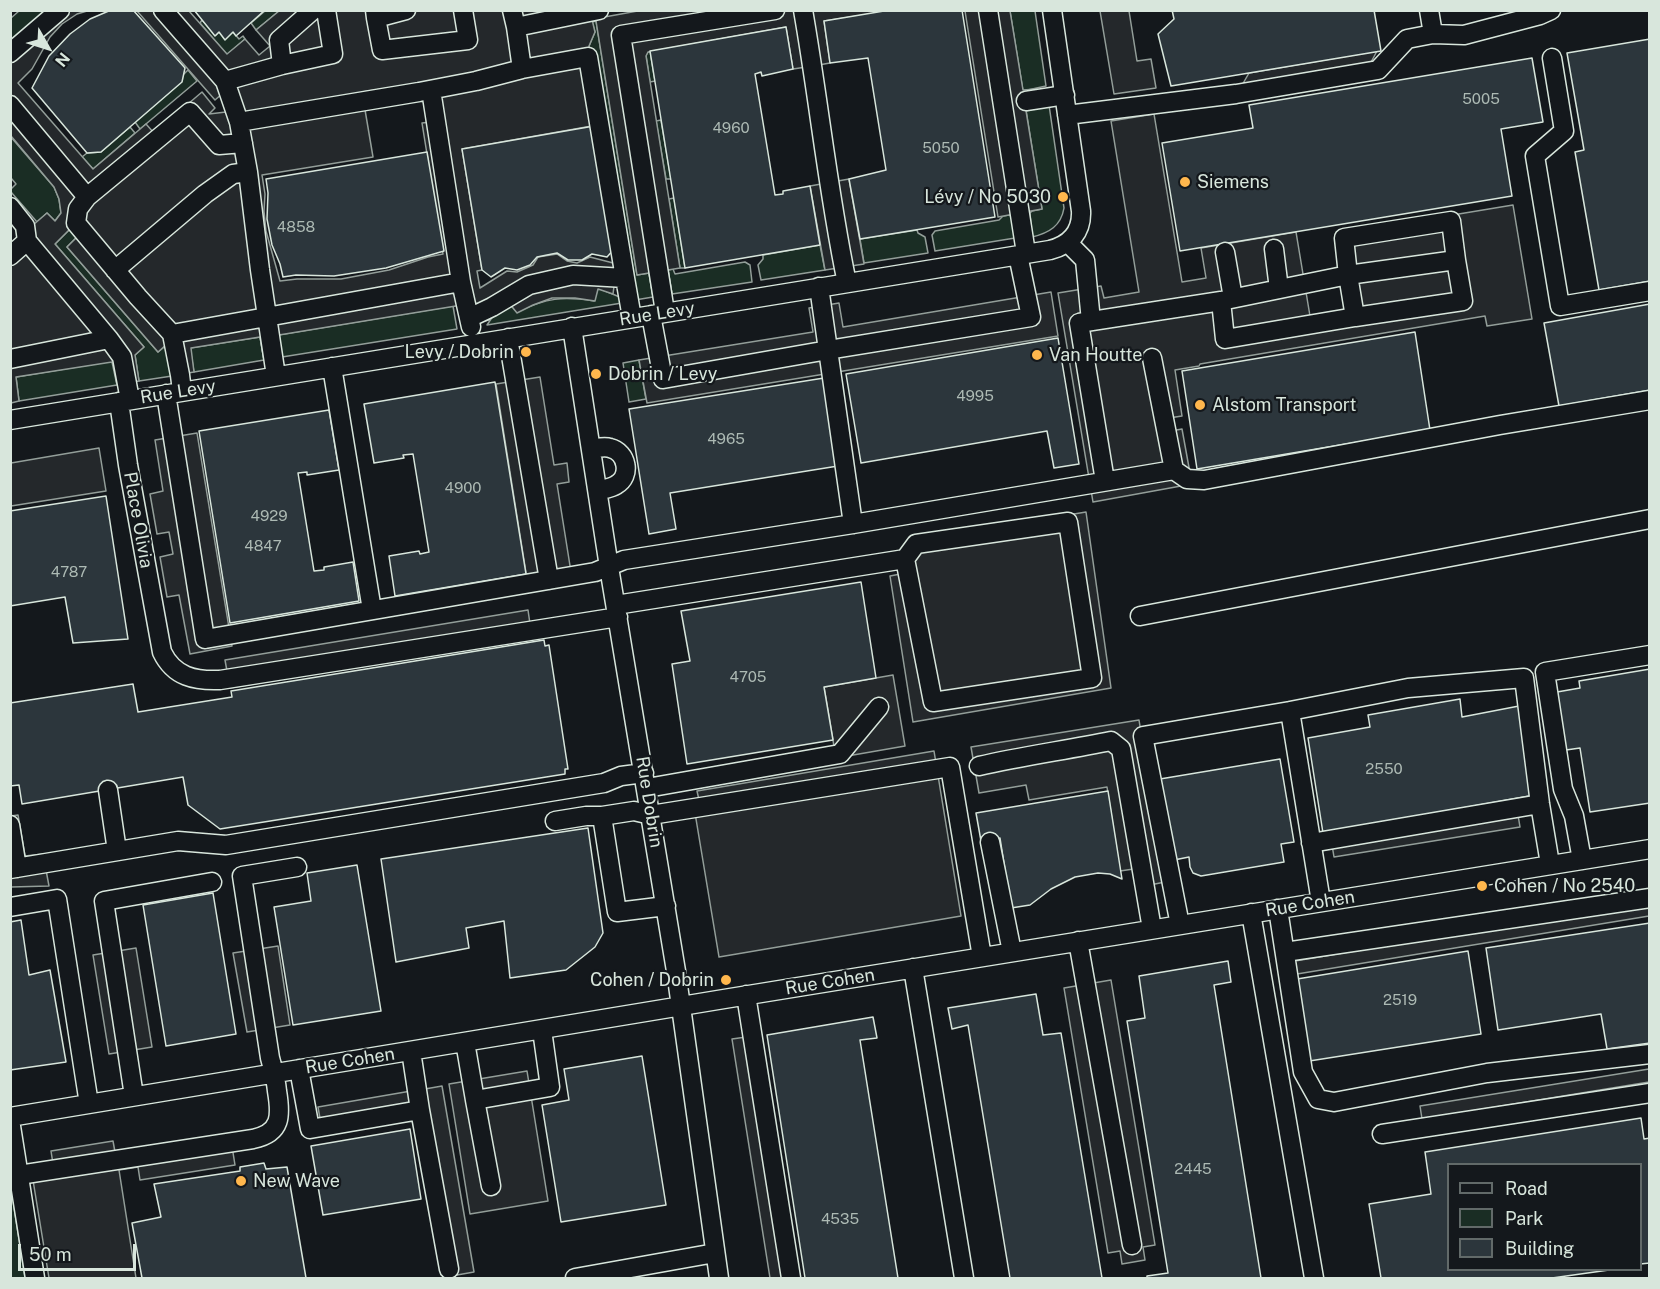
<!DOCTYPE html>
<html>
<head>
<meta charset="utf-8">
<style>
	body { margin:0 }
	#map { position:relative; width:1660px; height:1289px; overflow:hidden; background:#14181c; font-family:"Public Sans",sans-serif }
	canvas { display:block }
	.frame { position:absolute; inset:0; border:12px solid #d8e6dc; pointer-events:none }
	.legend { position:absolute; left:1447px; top:1163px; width:195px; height:108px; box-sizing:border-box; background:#14181c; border:2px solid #626a69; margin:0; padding:8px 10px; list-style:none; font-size:18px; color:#d8e6dc }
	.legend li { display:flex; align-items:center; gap:12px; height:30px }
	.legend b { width:30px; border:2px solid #626a69 }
	.north { position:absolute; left:18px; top:18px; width:60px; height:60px; -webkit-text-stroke:4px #14181c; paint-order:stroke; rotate:129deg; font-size:16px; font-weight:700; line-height:24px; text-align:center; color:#d8e6dc }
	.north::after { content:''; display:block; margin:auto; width:21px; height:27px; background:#d8e6dc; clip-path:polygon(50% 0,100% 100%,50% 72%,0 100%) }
	.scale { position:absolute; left:18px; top:1244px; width:118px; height:27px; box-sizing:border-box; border:3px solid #d8e6dc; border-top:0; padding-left:8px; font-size:18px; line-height:21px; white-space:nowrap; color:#d8e6dc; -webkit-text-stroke:4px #14181c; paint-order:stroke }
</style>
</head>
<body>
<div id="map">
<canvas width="1660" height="1289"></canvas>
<div class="frame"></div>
<ul class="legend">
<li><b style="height:8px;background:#14181c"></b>Road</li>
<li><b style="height:16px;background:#1a2d24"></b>Park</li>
<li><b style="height:16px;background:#2c363c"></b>Building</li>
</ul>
<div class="north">N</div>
<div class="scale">50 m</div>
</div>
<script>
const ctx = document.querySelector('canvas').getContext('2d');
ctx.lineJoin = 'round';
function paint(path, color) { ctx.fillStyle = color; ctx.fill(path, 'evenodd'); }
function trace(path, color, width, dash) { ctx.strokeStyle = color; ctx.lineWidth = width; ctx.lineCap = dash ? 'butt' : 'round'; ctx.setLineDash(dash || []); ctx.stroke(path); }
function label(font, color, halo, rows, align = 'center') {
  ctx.font = font + ' "Public Sans",sans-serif'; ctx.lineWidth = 4.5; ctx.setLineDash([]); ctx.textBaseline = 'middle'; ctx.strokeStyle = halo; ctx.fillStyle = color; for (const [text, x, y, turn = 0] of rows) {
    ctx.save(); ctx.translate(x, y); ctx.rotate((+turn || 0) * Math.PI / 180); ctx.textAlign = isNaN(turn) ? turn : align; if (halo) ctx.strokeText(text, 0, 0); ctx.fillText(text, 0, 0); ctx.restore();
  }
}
const green = new Path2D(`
	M19,11H53L16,39H11V18Z
	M265,11H279L256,30L251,23Z
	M1010,11H1035L1046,86L1023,91Z
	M202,20L216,35L219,32L225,39L233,32L239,39L243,36L245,39L227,55L200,23Z
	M596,21L637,275L649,273L653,297L635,300L589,46L595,32L592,22Z
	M650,51L655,81L650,82L646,55L648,52Z
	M188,70L197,81L140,129L135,122Z
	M1049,105L1064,208C1061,226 1049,233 1032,237L1030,213L1032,211L1042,209L1026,110Z
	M661,120L671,179H666L656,121Z
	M130,127L135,133L93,169L82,157L87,153L101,152Z
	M10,136L54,187L59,199L61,213L55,221L47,213L37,222L11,192V189L16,184L11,178Z
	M674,198L685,268H680L669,199Z
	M1009,215L1012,217L1015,238L935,251L932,235L935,231L999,220L1003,216Z
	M70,229L77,237L67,247L158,352L168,344L172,376L139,381L135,355L144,347L55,244Z
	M917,230L918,233L925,237L928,253L864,263L860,239Z
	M820,245L825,270L761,280L758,265L763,259V255Z
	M745,262L750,265L752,282L672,294L668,270L673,269L675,274Z
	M598,288L622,298V303L487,325L493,316L509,303L517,312C547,298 562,296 594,301Z
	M453,306L457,329L282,357L278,335Z
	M260,337L264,360L194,372L190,348Z
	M639,360L646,399L629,402L623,363Z
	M113,361L117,385L19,401L16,377Z
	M11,1188L25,1278H11Z`);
const parking = new Path2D(`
	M643,10L890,11L824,21L830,63L813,66L793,69L786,27L648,52L646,56L680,268L668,270L672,294L653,297L649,273L637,275L596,21L599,18Z
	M53,11H87L77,14L62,24L50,37L32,69L18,83L93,169L146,124L154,133L202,92L215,108L209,114L226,112L223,93L215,100L137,11H189L227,54L245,39L259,55L270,46L256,30L279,11H590L595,32L589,46L603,124L462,149L482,270L477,271L480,288L507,271L517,272L533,265L538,257L557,254L567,261L577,263L590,257L617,264L613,294L598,289L595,301L575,298H552L533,305L517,313L509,303L489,320L471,324L468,304L279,335L282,357L264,360L260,337L191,348L194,372L176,375L167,344L158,352L67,247L77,237L70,229L55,244L144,347L135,355L139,381L117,385L112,362L16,377L19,401L11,403V244L47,213L55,221L61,213L59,199L54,187L11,136V39H16ZM433,81L439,121L422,123L443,254L428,257L389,270L341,279H297L280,281L266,231L264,211L265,194L262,175L373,157L362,92Z
	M965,11H1010L1023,90L1037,89L1040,107L1026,111L1042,209L998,217Z
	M1100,11H1129L1137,61L1151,59L1156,88L1114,94Z
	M1377,51L1369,66L1241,87L1249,73Z
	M1154,114L1182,282L1206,278L1201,248L1296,232L1312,328L1358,320L1344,233L1513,205L1532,319L1487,326L1485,316L1200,364L1199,366L1175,370L1182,416L1169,418L1171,431L1182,429L1192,484L1093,502L1058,293L1101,286L1104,298L1139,292L1111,121Z
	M849,179L864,264L825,270L810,186Z
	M1051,292L1058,336L647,403L639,360L813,332L809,308L839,303L843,327Z
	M540,377L554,465L567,463L569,482L557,484L571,572L527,579L496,384Z
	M197,433L232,646L190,654L179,595L167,597L160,557L173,554L169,532L157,534L150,494L163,491L155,440Z
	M99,448L106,491L11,506V463Z
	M1086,512L1111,688L913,722L890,576L916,571L912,541Z
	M528,610L532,638L230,688L225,660Z
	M893,675L905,746L836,758L824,687Z
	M1139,720L1165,882L1150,885L1147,867L1120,871L1107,787L1029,800L1026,785L979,793L971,747Z
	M934,751L961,916L719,957L693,801L699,800L697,791Z
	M18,815L25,856L43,854L49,886L11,887V816Z
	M1518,815L1520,827L1334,857L1332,845Z
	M1649,902V916L1297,974L1295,961Z
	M278,946L290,1025L247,1032L233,953Z
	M136,948L152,1047L109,1054L93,955Z
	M1111,980L1155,1245L1143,1247L1145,1260L1122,1264L1120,1251L1108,1253L1064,988Z
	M760,1035L799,1278H770L732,1039Z
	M1649,1069V1082L1422,1119L1420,1106Z
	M527,1071L548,1201L470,1214L449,1084Z
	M442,1086L474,1272L457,1275L425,1089Z
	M411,1091L415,1114L322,1130L318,1107Z
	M230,1134L235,1165L140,1180L138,1167L119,1170L136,1278H49L31,1168L53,1164L51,1151L113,1141L115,1152Z`);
const building = new Path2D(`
	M111,10H133L185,68L182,82L101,152L87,153L32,88L49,56L70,34L90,19Z
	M194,10H265L236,36L233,32L225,40L219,32L215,36Z
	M890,10H962L995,217L860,239L849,179L886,170L868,58L830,63L824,21Z
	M1172,10H1374L1381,51L1171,86L1158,34L1174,19Z
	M786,27L793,69L762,76L761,72L755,74L775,195L783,194V191L810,186L820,245L685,268L650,51Z
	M1650,39V281L1599,290L1575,152L1584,150L1567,53Z
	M1532,58L1543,122L1501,129L1512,196L1180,251L1162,143L1253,128L1249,105Z
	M594,126L615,248L607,257L592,254L582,260H568L557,253L537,257L530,265L517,270L505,268L491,277L482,270L462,149Z
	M427,152L444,251L386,268L334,276L296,275L283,277L280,264L272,245L267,219L268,193L266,179Z
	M1650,304V390L1559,406L1544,323Z
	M1415,332L1430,430L1197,469L1182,371Z
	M1058,338L1079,464L1054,468L1047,431L861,463L846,374Z
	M824,378L838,466L670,493L676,529L649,534L629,409Z
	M495,382L526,574L395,596L389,556L419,551L420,554L429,552L413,454L403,455L404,458L374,463L364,404Z
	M329,410L339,470L307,475V472L298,473L314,571L324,570V567L353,562L359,601L230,623L199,431Z
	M106,496L128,639L73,643L65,597L10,606V511Z
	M861,582L876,678L824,687L833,740L687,764L672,664L690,661L681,611Z
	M544,640L545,646L549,645L568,769H565V774L220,829L188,805L183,777L22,804L19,785L10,786V703L133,684L138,712L232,697L231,691Z
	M1650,669V803L1590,812L1580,748L1566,750L1557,692L1580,688L1579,681Z
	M1460,699L1462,717L1519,706L1535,795L1323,833L1308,738L1370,727L1368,715Z
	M1280,759L1294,842L1281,844L1284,862L1201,876L1193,873L1190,867L1189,857L1174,860L1160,779Z
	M1108,791L1122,879L1110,874L1098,873L1075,877L1051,889L1030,905L1011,908L1000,838L981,841L976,813Z
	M588,828L603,933L595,947L566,970L510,978L504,921L466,928L469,948L396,962L381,859Z
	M357,865L381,1011L293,1025L274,907L311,901L307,873Z
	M213,893L236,1034L166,1046L143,905Z
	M21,920L29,975L50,970L66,1062L10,1070V922Z
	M1650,923V1043L1607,1049L1601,1014L1498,1030L1486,948Z
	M1468,951L1481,1034L1303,1062L1291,980Z
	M1228,961L1231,982L1214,985L1261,1278H1147V1276L1168,1273L1127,1021L1145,1018L1139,976Z
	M1036,994L1043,1035L1061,1033L1102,1278H1010L968,1025L952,1029L948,1008Z
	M873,1017L877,1038L860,1040L898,1278H805L767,1035Z
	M642,1056L666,1205L561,1222L542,1105L569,1100L564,1069Z
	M1641,1118L1644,1139L1650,1138V1263L1640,1264V1164H1448V1270H1609L1552,1278H1381L1369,1204L1431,1194L1425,1152Z
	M410,1129L421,1199L323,1215L311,1146Z
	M264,1163L266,1169L287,1167L306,1278H142L132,1223L161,1217L154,1184L240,1171V1167Z`);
const minor = new Path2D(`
	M163,10L225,81L239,122
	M375,10L376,18L406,10
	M512,10L516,27L599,10
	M803,10C819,101 828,193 847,283
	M988,10L1026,253
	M376,18L382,50L468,40L463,10
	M516,27L522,69
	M1433,34L1464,35L1540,15L1551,10
	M10,53L60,10
	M1552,58L1564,131L1535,156L1560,306L1650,291
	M282,65L279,40L313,10
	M225,81L282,65L333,54L326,10
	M1026,101L1065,95
	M10,105L87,197
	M1067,115L1236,94L1378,70L1407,39L1433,34L1429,10
	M243,143L219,145L190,112L87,197L78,209L76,223L138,297L172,334L461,282L431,90
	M10,207L25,226L27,241
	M1068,243L1085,260L1091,321
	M1274,249L1279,289
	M1225,252L1233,298
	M10,256L27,241L109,339L122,357L130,400
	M115,270L205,194L233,174L248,172
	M461,282L471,327
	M819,287L853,524
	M665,312L621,35L775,10
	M651,315L663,379L828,350L1031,317L1018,255
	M1355,317L1463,301L1456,260L1348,275L1344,238L1451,221L1456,260
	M469,318L492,307L529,285L573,275L625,278L632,318
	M572,327L609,567L676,971L719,1278
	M172,334L180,375L182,391
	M508,338L549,580
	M10,359L109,339
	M332,367L372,610
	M276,376L260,270L248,172L239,122L419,92L476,81L522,69L588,57L625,278
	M166,394L205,639L595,572L624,560L853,524L1174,470L1152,358
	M119,402L128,465L162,652C174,677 195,681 220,680L618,617
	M10,420L1050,250C1070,245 1082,232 1081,211L1052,10
	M591,449C598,448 604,446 610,448C627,452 632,476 616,485C611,488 604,489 598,491
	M1174,470L1187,479L1204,480L1500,425L1650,400
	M1105,481L1079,323L1221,301L1348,275L1355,317L1225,339L1221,301
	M616,605L905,559L916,544L1068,522L1092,678L933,702L905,559
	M1140,616L1650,519
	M1290,711L1408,688L1524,678L1540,804L1550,864
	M979,766C1023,756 1067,750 1111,741L1121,749L1152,929
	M647,788L840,754L879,707
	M108,790L117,851
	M555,821L586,816H602
	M10,825L17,868
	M990,842L1012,952
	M1311,843L1540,804
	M1582,860L1574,816L1563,789L1545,672L1650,655
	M10,869L178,841L226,845L604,783L621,776L644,773
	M666,906L617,912L602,816L634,811L651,815L950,767L982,957
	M10,907L57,899L89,1104
	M1278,909L1303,1072L1318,1099L1334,1102L1487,1073L1650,1054
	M1251,913L1314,1278
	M1180,925L1143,736L1290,711L1321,902
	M1078,941L1132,1245
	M1285,952L1650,898
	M913,968L964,1278
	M746,995L791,1278
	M465,1042L475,1100L550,1087L542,1030
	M299,1069L310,1129L420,1110L411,1051
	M134,1096L104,901L212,882
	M475,1100L491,1186
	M420,1110L449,1269
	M10,1117L724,999L1650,849
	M10,1120L35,1278
	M1382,1134L1650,1093
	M19,1175L253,1139C282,1133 281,1115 277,1091C276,1079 273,1069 270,1058L242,876L297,867
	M575,1278L715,1253`);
const markers = [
	[1185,182,6,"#ffb74d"],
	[1063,197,6,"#ffb74d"],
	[526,352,6,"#ffb74d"],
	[1037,355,6,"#ffb74d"],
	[596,374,6,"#ffb74d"],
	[1200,405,6,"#ffb74d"],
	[1482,886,6,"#ffb74d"],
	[726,980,6,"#ffb74d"],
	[241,1181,6,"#ffb74d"]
];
const numberNames = [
	["5005",1481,99],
	["4960",731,128],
	["5050",941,148],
	["4858",296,227],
	["4995",975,396],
	["4965",726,439],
	["4900",463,488],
	["4929",269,516],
	["4847",263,546],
	["4787",69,572],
	["4705",748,677],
	["2550",1384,769],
	["2519",1400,1000],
	["2445",1193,1169],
	["4535",840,1219]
];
const poiNames = [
	["Siemens",1197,182],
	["Lévy / No 5030",1051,197,"right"],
	["Levy / Dobrin",514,352,"right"],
	["Van Houtte",1049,355],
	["Dobrin / Levy",608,374],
	["Alstom Transport",1212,405],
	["Cohen / No 2540",1494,886],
	["Cohen / Dobrin",714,980,"right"],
	["New Wave",253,1181]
];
const streetNames = [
	["Rue Levy",657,314,-9],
	["Rue Levy",178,392,-9],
	["Place Olivia",138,520,80],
	["Rue Dobrin",649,802,81],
	["Rue Cohen",1310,904,-9],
	["Rue Cohen",830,982,-9],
	["Rue Cohen",350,1061,-9]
];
paint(green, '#1a2d24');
trace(green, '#939e99', 1.5);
paint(parking, '#24282b');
trace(parking, '#939e99', 1.5);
paint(building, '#2c363c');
trace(building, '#d8e6dc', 1.5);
trace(minor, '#d8e6dc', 21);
trace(minor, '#14181c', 18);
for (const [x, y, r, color] of markers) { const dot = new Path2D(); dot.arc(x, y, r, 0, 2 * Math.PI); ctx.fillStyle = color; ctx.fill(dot); trace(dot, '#14181c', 2); }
label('15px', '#adbab4', null, numberNames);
label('18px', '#d8e6dc', '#14181c', poiNames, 'left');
label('18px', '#d8e6dc', '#14181c', streetNames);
</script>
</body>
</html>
